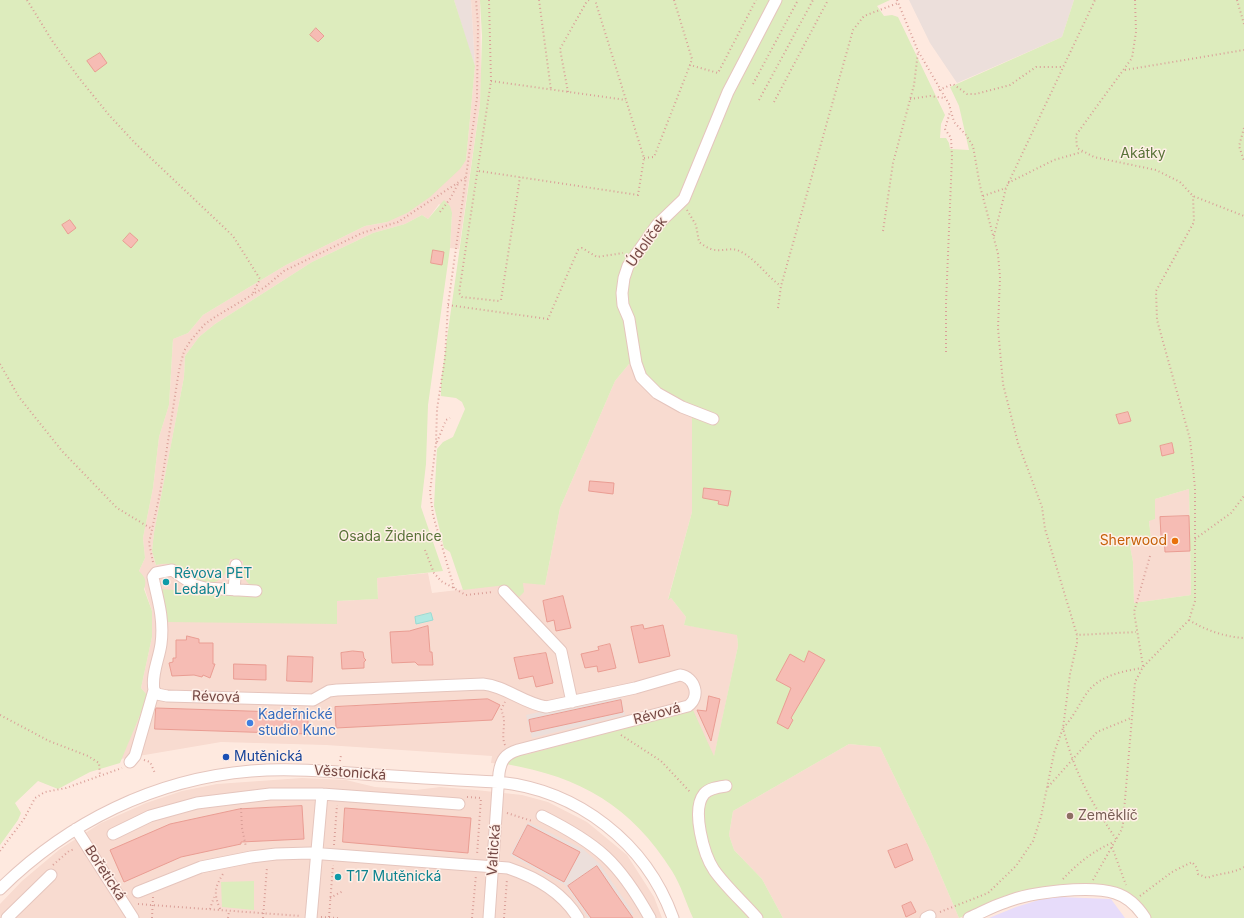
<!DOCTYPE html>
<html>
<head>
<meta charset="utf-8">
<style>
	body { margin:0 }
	canvas { display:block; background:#fee9df }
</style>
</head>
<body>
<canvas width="1244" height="918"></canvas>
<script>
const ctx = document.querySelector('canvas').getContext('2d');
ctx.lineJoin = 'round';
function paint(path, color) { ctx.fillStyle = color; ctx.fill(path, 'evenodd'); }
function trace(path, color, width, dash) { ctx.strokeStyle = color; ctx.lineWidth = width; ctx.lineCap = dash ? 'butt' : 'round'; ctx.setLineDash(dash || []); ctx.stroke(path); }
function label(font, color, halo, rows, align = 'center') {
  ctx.font = font + ' Inter,sans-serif'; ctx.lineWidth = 3; ctx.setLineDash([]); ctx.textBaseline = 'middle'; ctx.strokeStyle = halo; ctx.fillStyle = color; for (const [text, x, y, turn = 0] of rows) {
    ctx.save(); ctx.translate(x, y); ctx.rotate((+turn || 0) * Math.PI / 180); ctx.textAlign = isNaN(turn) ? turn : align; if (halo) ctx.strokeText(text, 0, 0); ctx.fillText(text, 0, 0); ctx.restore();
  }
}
const residential = new Path2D(`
	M471,0H480L481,80L480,104L459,249L450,248L452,213L439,204L428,219L422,215L405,224L373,233L312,262L215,324L199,337L185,356L184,377L154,534L152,551L156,565L163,563L174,564L193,578L208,583L215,582L228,570L230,559L243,561L242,572L336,624L337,601L378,599L377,578L428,573L432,593L526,582L545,585L560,508L615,381L629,364L679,404L692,412V512L668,599L671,598L686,617L684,625L737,634L738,646L714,757L529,754L511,756L506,764L491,763L492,756L326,745L221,742L121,759L148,696L141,688L152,637V611L139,571L145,558L143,538L153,488L159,437L169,405L173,339L188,333L203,315L286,265L365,226L387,222L466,160L475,66Z
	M1189,489L1191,595L1134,603L1133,562L1130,546L1151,540L1149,520L1155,519V499Z
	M849,744L880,747L930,850L959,918H783L762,879L734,850L729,835L733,811Z
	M302,778L346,780L375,787L416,790L440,787L476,790L522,795L548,802L587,822L627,855L654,897L662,918H0V904L22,881L60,849L101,823L146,803L182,791L217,784Z`);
const industrial = new Path2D(`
	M454,0H471L475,66L468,46Z
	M909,0H1074L1062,37L957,83L930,43Z
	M620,694L625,715L532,738L526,715Z
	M528,822L583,849L599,863L634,914L628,918H588L565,885L510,855Z`);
const education = new Path2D(`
	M1059,897L1111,899L1125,918H989L1016,907L1042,899Z`);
const green = new Path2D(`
	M0,0H454L475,66L466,160L460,169L430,197L407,213L387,222L365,226L286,265L203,315L188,333L173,339L169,405L159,437L153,488L143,538L145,558L139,571C145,577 147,581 144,589L152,611V637L141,688L148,696L120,763L90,772L58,789L38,781L15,803L21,813L18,820L0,845Z
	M480,0H890L877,6L884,16L892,15L898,17L945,115L941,124L940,138H946L949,143L950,149L969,150L959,106L950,87L1062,37L1074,0H1244V918H1148L1121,893L1018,895L959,918L930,850L880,747L849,744L733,811L729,835L734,850L762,879L783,918H693C686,903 681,885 672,871C631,806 581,777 506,764L511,756L529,754L693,710L714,756L738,646L737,635L684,625L686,617L671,598L668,600L692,512V412L679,404L629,364L615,381L560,508L545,585L523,583L524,592L519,597L506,585L463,590L450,552L444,548L434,506L437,449L443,442L453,437L465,409L462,402L456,398L441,396V381L480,104L482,36ZM1189,489L1191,595L1134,603L1133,562L1130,546L1151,540L1149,521L1155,519V499Z
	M444,200L450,206L452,213L450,248L428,405L426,464L421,507L443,571L377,578L378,599L337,601V624L166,622L160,589L257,596L254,587C242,581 243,573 243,561L230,559C227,580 211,591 192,577C186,573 182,567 174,565C168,563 162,564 156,565L152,551L154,533L184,377L185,356L199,337L215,324L312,262L373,233L405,224L422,215L428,219Z
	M254,881V910L222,907L221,882Z`);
const water = new Path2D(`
	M431,613L433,620L416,624L415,617Z`);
const building = new Path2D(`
	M316,28L324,36L318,42L310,35Z
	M100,53L107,63L95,72L87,61Z
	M70,220L76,228L68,234L62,225Z
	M130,233L138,240L131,248L123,241Z
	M433,250L444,252L442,265L431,263Z
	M1128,412L1131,421L1119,424L1116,415Z
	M1172,443L1174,453L1162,456L1160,446Z
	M590,481L614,483L613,494L589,491Z
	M704,488L731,491L728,506L718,504L719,501L703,498Z
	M1189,516L1190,551L1165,552L1164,536H1161L1160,517Z
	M563,596L571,628L556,631L554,620L547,622L543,601Z
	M643,625L644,629L663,625L670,656L639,663L631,627Z
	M428,626L430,652H432L433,665H418L415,662L392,663L390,632L409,631Z
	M187,636L199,639V643H213V664H215L210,678L203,675L202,677L194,675L172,676L169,663L173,662V658H176V640H186Z
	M610,644L616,668L598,672L597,666L585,668L581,654L599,650L598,647Z
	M353,651L363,652L364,658L366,660L364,662V668L342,669L341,653Z
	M809,651L825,660L791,718L793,720L788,729L777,723L791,688L776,680L790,654L804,662Z
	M546,653L553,683L536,687L533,676L519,679L514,658Z
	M288,656L313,657L312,682L287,681Z
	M234,664L266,665V680L234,679Z
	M709,696L720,699L711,741L697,710L706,711Z
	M488,699L500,705L492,720L336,728L335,707Z
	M621,700L623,712L531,732L529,720Z
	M156,708L308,713V734L155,729Z
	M302,806L304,839L241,842V844L181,857L124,882L110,850L170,824L239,809Z
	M345,808L471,818L468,853L343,842Z
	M528,825L580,852L564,882L513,854Z
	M907,844L913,860L895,868L888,851Z
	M597,866L614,891L633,918H591L568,886Z
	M911,902L916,912L906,917L902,906Z`);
const path = new Path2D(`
	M27,0L53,42L79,78L109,115L135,143L233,236L260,279L252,295
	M489,0L491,81L459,293L462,297L499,301L501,300L520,177
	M539,0L551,90
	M674,0L692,59L690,65
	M897,0L918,51L949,104L954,122L966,135L973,146L980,186L998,254L1000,277L998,328L1003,384L1018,443L1042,507L1045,529L1077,635L1136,632
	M1135,0L1136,32L1132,58L1076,135L1077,148L1094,157L1156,170L1180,182L1193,196L1244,216
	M1237,0L1244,24
	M1125,70L1244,50
	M491,81L626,100
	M753,84L798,0
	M939,90L953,84L967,94H976L1010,85L1036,67H1063
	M568,92L560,49L587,1L589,0
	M910,99L930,96L944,98
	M759,100L813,0
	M774,102L828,0
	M1244,128L1239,146L1244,161
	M644,158L654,157L690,65L718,73L756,0
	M479,171L638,195L644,158L595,0
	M1008,183L1054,160L1082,152
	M983,196L1006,188
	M687,210L696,225L699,242C703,245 710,250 716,250C723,251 730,248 737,250C755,257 766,276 781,286
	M440,212L450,199L459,182
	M883,231L893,163L914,85L918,52
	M994,236L1006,188L1095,0
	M448,305L548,319L578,250L582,248L597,257L623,253
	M778,308L781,286L853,30L864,16L898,3
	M946,352V303L952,157L951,138L945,129L950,112
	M0,364L19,397L62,451L117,508L152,529
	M437,442L446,420L450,418
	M1195,539L1231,513L1244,496
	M425,550L434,573L441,581L466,595L493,592
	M153,562L149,543L160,493L179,370L184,351L191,340L205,324L215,317L265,287L284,271L362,233L398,222L465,178
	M454,588L433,515L430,492L436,443L437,409L445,358L448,305L477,98L478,25L476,0
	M1189,620C1205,630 1225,637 1244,638
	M1143,666L1134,612L1150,556
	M0,715L49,741L88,756L99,763L100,776
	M621,735L661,761L691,793
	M505,745C500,733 508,723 501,710L505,702
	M261,754L262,759
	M144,760L150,762L155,773
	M340,761L341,755
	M1048,787L1097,732L1131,718
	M467,797L481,798L477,855
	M241,808L242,828L246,847
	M507,813L532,821
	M1116,839C1090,800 1075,774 1063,728C1075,716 1081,699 1090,689C1103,675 1124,671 1142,668
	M334,845L337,805
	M1112,847L1126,885
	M0,851L24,819L35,798L45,792L66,788L122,768
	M53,865L69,851L75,849
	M1063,879C1077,864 1094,850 1114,842
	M1093,880L1122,829L1123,823L1135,682L1143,667L1189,620L1195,601V488L1190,439L1157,320L1156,291L1194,222L1193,196
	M1140,896L1172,872L1192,862L1197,868L1198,874L1207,878C1219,873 1232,874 1244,867
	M330,898L343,891
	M138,904L301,916
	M210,909L214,897
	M220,909C214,894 214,888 223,874
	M940,912L988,893L1016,866L1033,841L1041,817L1054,753L1063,728L1070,674L1077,643V635
	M321,917L338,918
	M329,917L333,865
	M152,918L153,897
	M228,918L229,911
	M263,918L267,867
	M472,918L476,875
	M504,918L507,879`);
const minor = new Path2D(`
	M713,419L682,407L657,393L641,377L636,363L629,319L623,305L622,293L624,278L628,266L657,225L684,199L728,92L776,0
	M234,590L236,565
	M256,591L205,588L194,585L172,570L156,573L153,577L154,582C159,603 164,622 161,644C159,659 151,675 154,690L157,694L167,696L313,700L329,691L337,690L483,684C505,686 523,703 546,707L635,688L680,675C695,677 701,697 688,706L518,750C505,754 501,760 499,773L489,918
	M504,591L561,651L572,702
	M130,762L135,756L154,690
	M726,786C719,787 709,788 704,794C691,810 704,855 714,870C726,887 743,902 757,918
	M542,816C598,844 619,862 650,918
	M76,829L133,918
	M113,834L150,816L197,803L270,794H322L459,804
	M0,889C68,822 155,779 251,771C288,768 326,771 363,774C408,777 453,780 498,782C578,790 646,843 673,918
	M138,892L201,867L251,857L276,854L310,853L508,868C535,877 563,893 578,918
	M7,918L51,875
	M311,918L322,794
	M926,918L930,916
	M969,918C981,913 993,906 1006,902C1031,892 1090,885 1115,893C1128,897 1138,907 1145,918`);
const markers = [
	[1175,541,4,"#e8710a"],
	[166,582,4,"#0f9aa8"],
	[250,723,4,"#3f7fe0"],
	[226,757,4,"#1a4fb4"],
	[1070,816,4,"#8d6e63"],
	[338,877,4,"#0f9aa8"]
];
const parkNames = [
	["Akátky",1143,154],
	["Osada Židenice",390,537]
];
const streetNames = [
	["Údolíček",647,242,-54],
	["Révová",216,697,2],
	["Révová",657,714,-15],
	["Věstonická",350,773,4],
	["Valtická",494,850,-86],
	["Bořetická",105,873,57]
];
const foodNames = [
	["Sherwood",1167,541]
];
const cultureNames = [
	["Révova PET",174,574],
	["Ledabyl",174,590],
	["T17 Mutěnická",346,877]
];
const shopNames = [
	["Kadeřnické",258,715],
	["studio Kunc",258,731]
];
const transitNames = [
	["Mutěnická",234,757]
];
const educationNames = [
	["Zeměklíč",1078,816]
];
paint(residential, '#f8dbd0');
paint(industrial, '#ecdfdb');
paint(education, '#e7dcfa');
paint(green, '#ddecbd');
paint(water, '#b2e9e2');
trace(water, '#98dcd3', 1);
paint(building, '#f6bcb4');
trace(building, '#ea9d93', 1);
trace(minor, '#e5c5bd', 13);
trace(path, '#da9f98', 2, [1, 3]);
trace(minor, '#fff', 11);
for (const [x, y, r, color] of markers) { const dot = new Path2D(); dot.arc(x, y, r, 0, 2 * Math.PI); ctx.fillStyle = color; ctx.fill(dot); trace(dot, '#ffefe7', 1.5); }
label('14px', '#587237', '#ffefe7', parkNames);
label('14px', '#764945', '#ffefe7', streetNames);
label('14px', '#c56008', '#ffefe7', foodNames, 'right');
label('14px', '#0d838f', '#ffefe7', cultureNames, 'left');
label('14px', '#366cbe', '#ffefe7', shopNames, 'left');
label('14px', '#164399', '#ffefe7', transitNames, 'left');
label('14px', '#785e54', '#ffefe7', educationNames, 'left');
</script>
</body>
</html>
